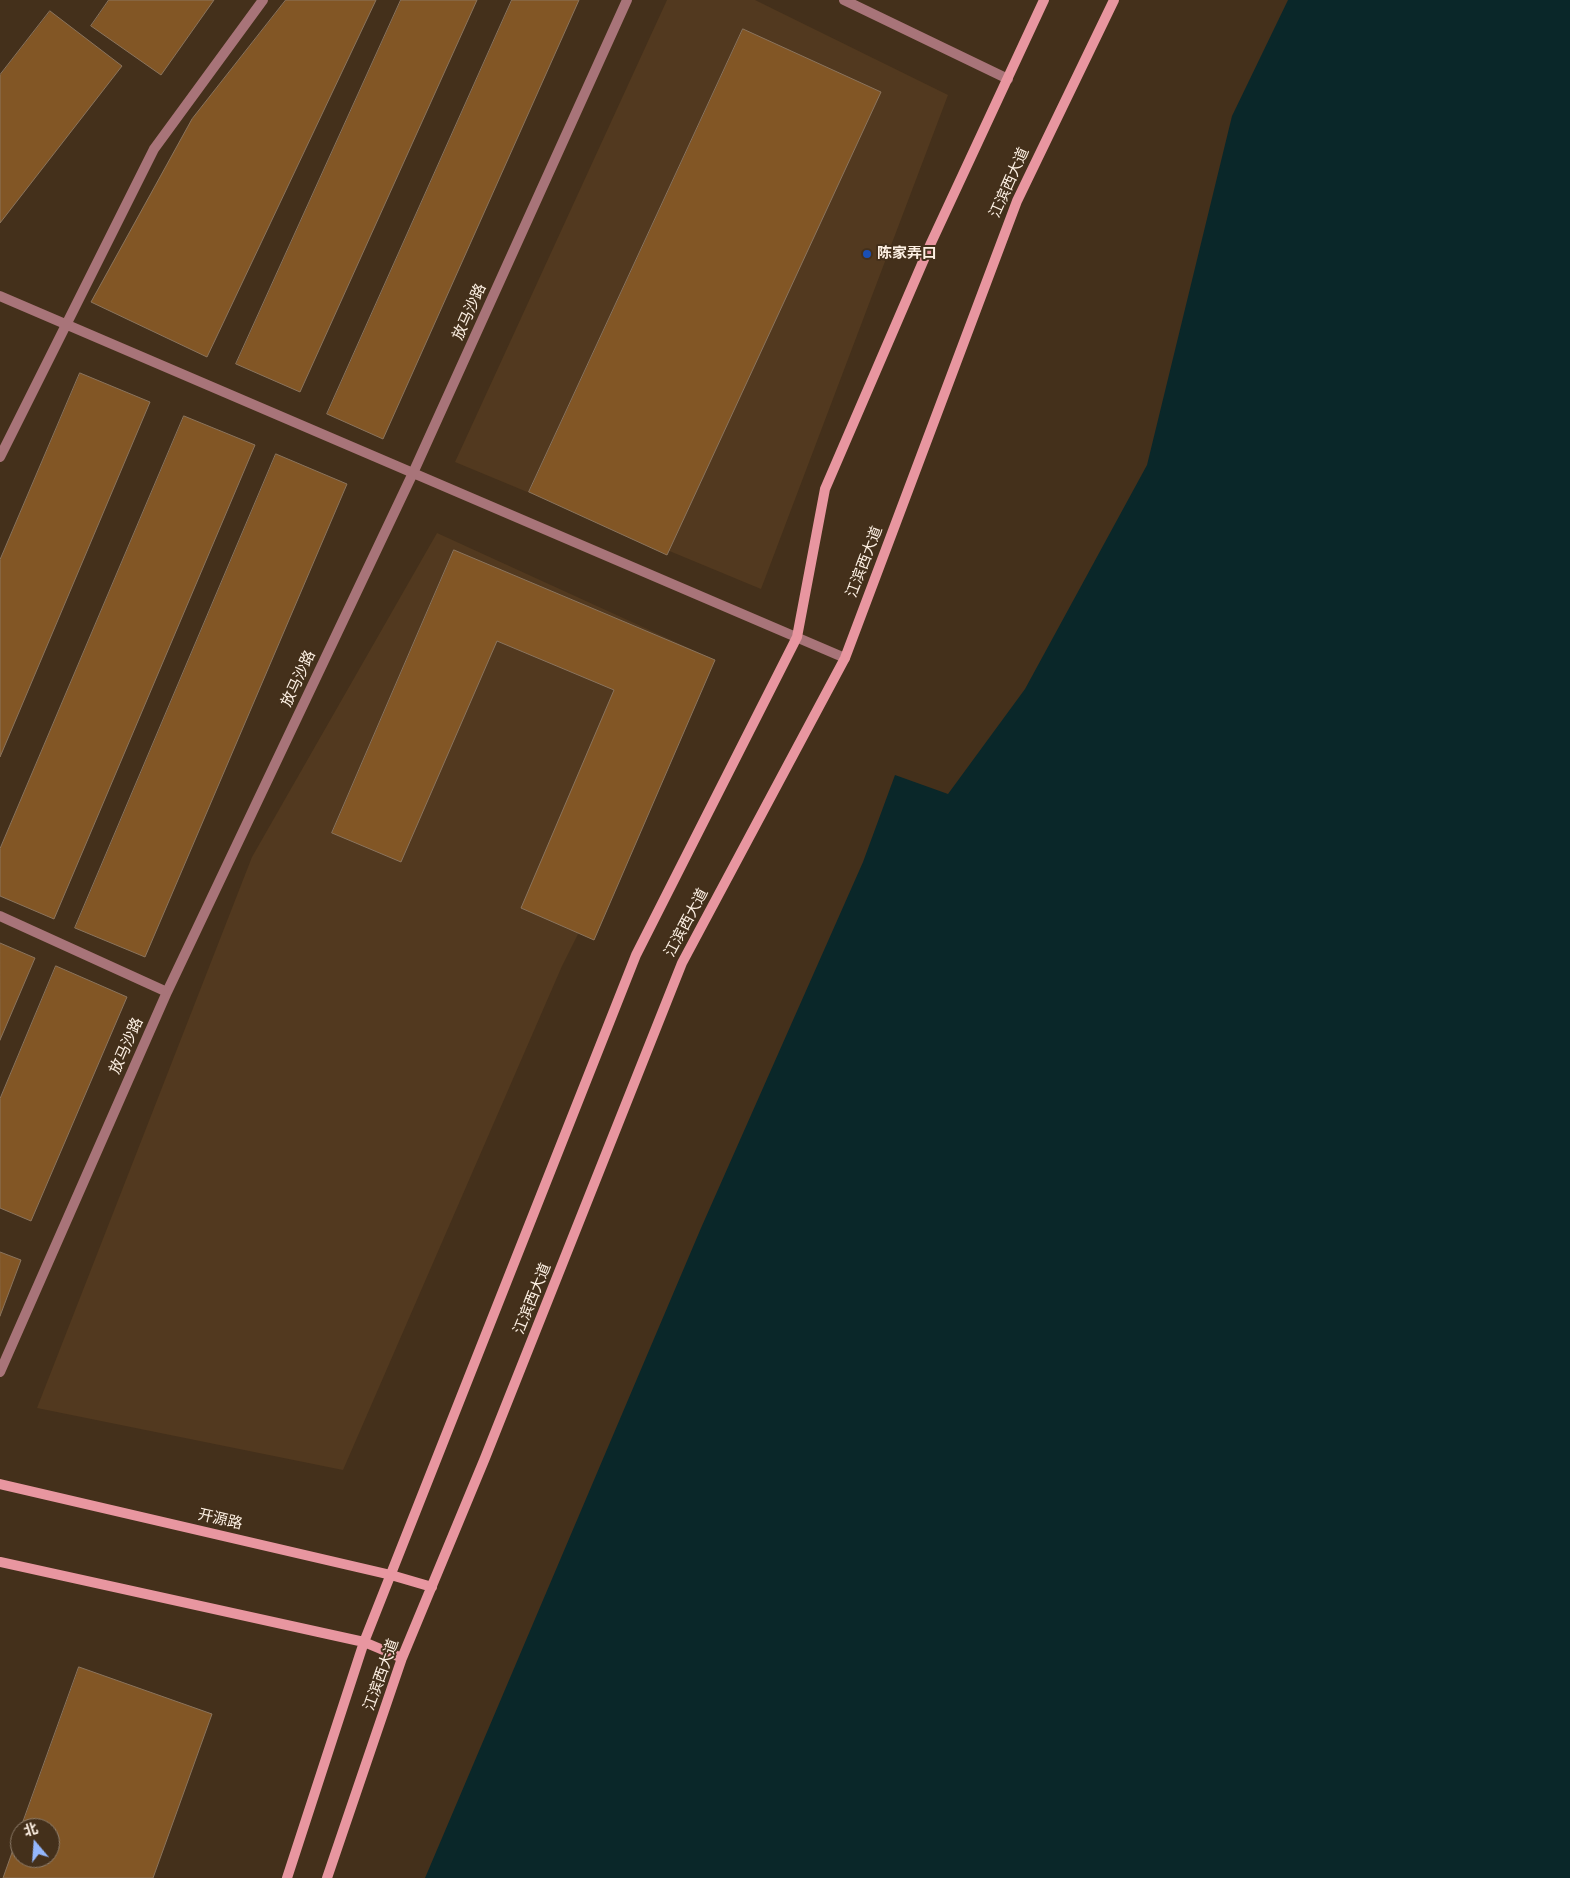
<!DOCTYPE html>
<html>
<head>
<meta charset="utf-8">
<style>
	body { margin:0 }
	#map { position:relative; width:1570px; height:1878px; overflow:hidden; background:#44301b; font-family:"DejaVu Sans","Noto Sans SC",sans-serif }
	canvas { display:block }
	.north { position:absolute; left:10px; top:1818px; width:50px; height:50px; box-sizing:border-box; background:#44301b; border:1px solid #8e7d6b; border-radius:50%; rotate:342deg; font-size:14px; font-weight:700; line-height:20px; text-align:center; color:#fdf0e3 }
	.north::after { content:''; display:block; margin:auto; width:18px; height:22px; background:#94b7fd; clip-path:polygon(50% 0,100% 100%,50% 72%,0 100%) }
</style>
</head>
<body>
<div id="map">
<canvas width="1570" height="1878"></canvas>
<div class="north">北</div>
</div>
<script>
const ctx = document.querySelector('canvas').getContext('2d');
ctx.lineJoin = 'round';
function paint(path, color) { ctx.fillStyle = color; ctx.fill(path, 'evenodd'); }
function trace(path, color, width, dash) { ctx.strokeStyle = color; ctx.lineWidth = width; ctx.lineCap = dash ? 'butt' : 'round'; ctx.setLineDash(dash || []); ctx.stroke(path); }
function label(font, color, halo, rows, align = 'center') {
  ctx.font = font + ' "DejaVu Sans","Noto Sans SC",sans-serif'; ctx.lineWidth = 4; ctx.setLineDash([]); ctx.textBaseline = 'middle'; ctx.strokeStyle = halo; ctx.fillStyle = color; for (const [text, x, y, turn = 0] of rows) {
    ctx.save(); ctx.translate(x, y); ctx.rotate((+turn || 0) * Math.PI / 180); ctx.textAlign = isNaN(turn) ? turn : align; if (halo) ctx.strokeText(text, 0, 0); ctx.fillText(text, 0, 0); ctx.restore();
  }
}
const built = new Path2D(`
	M667,0H755L948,95L761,589L455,462Z
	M437,533L715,660L562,966L343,1470L37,1408L252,857Z`);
const water = new Path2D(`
	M1288,0H1570V1878H425L701,1228L863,862L895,775L948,794L1025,689L1147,465L1232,116Z`);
const building = new Path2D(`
	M109,0H214L161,75L91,26Z
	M286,0H376L207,357L91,302L192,119Z
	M401,0H477L300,392L236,364Z
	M512,0H579L383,439L327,414Z
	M50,11L122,66L0,223V75Z
	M743,29L881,92L667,555L529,492Z
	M80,373L150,402L0,757V560Z
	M184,416L255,445L54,919L0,896V849Z
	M276,454L347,484L145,957L75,928Z
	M454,550L715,660L594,940L521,908L614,690L497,641L401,862L332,833Z
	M0,943L35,958L0,1040Z
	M56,966L127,997L31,1221L0,1208V1099Z
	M0,1252L21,1260L0,1316Z
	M79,1667L212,1714L153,1878H3L20,1830V1858H50V1828H21Z`);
const street = new Path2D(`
	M844,0L1008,79
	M0,296L845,658
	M0,457L154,149L263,0
	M0,916L167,992
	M0,1372L167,992L413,473L627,0`);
const secondary = new Path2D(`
	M0,1484L391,1575L432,1587
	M0,1562L364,1642L402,1658
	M287,1878L364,1642L636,955L797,637L825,489L931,243L1044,0
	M327,1878L402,1658L485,1458L682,963L845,658L1017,201L1114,0`);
const markers = [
	[867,254,5,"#1a4fb4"]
];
const streetNames = [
	["江滨西大道",1010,183,-66],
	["放马沙路",470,312,-66],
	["江滨西大道",865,562,-69],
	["放马沙路",299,679,-65],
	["江滨西大道",687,923,-62],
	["放马沙路",127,1046,-66],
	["江滨西大道",533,1299,-68],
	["开源路",220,1520,13],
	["江滨西大道",382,1675,-70]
];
const poiNames = [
	["陈家弄口",877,254]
];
paint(built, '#52391f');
paint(water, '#0a2729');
paint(building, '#825625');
trace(building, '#8b745d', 1);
trace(street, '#a87479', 10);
trace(secondary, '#e896a0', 10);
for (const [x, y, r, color] of markers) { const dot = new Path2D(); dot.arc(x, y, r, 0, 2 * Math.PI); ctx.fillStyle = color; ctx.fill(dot); trace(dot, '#44301b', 2); }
label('15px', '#fdf0e3', '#44301b', streetNames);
label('bold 15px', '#fdf0e3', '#44301b', poiNames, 'left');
</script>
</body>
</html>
